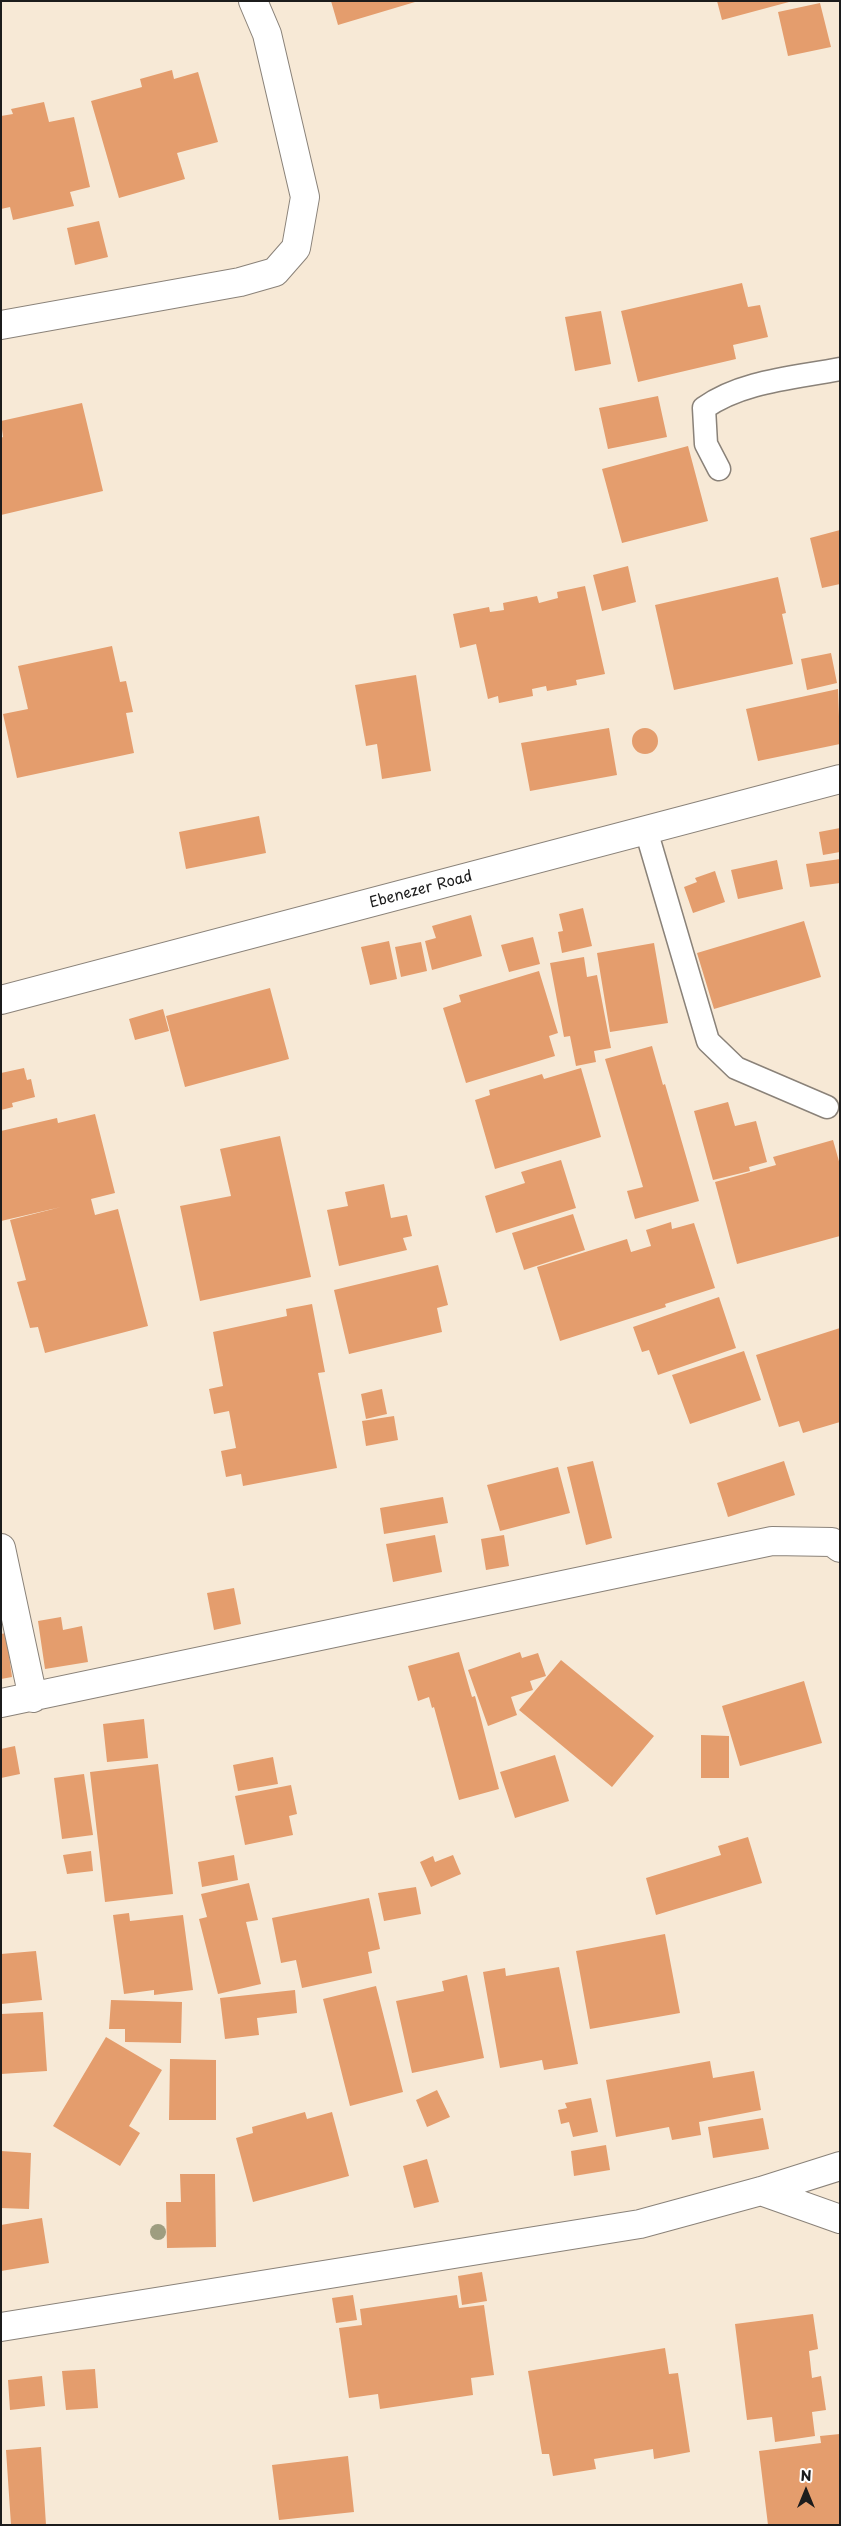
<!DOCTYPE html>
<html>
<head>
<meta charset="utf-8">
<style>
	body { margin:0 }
	#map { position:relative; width:841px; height:2526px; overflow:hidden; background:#f7e9d6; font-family:"Playpen Sans",sans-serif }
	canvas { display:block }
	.frame { position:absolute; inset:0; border:2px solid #1c1c1c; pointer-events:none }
	.north { position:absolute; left:781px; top:2466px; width:50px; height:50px; -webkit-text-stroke:4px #fff; paint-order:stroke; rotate:0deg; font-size:14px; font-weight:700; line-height:20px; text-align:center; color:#1c1c1c }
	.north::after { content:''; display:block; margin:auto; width:18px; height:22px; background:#1c1c1c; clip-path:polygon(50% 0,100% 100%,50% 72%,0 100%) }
</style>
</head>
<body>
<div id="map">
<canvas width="841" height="2526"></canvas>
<div class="frame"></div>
<div class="north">N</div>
</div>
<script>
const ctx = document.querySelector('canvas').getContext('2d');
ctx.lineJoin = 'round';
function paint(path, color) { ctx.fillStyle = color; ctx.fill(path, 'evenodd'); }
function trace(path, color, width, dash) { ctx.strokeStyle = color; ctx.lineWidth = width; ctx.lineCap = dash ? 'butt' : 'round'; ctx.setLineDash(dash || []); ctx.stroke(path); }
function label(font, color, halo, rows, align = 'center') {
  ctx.font = font + ' "Playpen Sans",sans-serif'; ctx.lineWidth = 4.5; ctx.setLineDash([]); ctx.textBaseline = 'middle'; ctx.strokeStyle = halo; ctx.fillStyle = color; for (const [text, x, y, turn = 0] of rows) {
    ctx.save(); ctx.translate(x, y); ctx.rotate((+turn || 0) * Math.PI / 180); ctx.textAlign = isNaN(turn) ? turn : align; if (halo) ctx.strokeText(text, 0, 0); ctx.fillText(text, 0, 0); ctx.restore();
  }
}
const building = new Path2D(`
	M331,1H415V2L338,25Z
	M717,1H789V2L722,20Z
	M820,3L831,47L788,56L778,12Z
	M172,70L174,79L198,72L218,142L177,153L185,179L119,198L91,101L142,87L140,79Z
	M44,102L49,122L74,117L90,187L70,192L74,206L13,220L10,207L1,209V116L13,114L11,109Z
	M99,221L108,257L75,265L67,228Z
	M742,283L748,307L760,305L768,337L733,345L736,359L638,382L621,311Z
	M601,311L611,364L575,371L565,317Z
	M658,396L667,437L608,449L599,408Z
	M82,403L103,491L1,515V438L3,437L1,421Z
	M688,446L708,521L622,543L602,469Z
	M840,530V584L822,588L810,538Z
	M628,566L636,602L602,611L593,575Z
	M778,577L786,613L782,614L793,664L674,690L655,605Z
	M585,586L605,674L576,680L577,685L547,691L546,686L532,689L533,696L499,703L498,696L488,699L476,644L460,648L453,614L489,607L490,612L504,610L503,603L537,596L539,603L558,598L557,592Z
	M112,646L120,682L126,681L133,712L126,713L134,753L17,778L3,714L28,709L18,666Z
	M831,653L837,683L807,690L801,659Z
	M416,675L431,771L382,779L377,744L366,746L355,685Z
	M838,689L840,744L758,761L746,709Z
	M609,728L617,775L530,791L521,743Z
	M632 741a13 13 0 1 1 26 0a13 13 0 1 1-26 0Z
	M259,816L266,853L186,869L179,832Z
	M840,828V852L823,855L819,832Z
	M840,859V883L810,887L806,864Z
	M777,860L783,889L738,899L731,870Z
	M715,871L725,902L693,913L684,887L697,882L695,878Z
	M583,908L592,946L562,953L558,932L563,931L559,914Z
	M471,915L482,956L432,970L425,941L436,938L432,926Z
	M804,921L821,977L714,1009L697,953Z
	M533,937L540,964L509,972L501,945Z
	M389,941L397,979L370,985L361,947Z
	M421,942L427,971L401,977L395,947Z
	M654,943L668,1023L610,1032L597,953Z
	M584,957L587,977L597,975L611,1048L594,1051L596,1062L576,1066L570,1036L564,1037L550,963Z
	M539,971L558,1033L549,1036L555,1056L466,1083L443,1008L461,1002L459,995Z
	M270,988L289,1059L185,1087L166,1016Z
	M163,1009L169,1031L135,1040L129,1019Z
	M652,1046L663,1085L665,1084L699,1201L635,1219L627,1191L643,1187L605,1059Z
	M24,1068L27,1080L31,1079L35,1097L12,1103L13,1107L1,1110V1073Z
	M581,1068L601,1137L495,1169L475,1100L490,1095L489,1090L542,1074L544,1079Z
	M728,1102L735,1126L756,1121L767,1162L749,1167L750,1171L713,1180L694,1111Z
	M95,1114L115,1193L91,1199L95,1215L118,1209L148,1326L45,1353L38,1327L30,1328L17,1282L26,1280L10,1220L61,1207L1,1221V1131L57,1118L58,1123Z
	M280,1136L311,1277L200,1301L180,1206L231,1196L220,1149Z
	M833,1140L840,1165V1236L737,1264L715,1182L776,1165L773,1157Z
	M561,1160L576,1208L496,1233L485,1196L525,1183L521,1172Z
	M384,1184L391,1218L407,1215L412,1236L403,1238L407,1250L339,1266L327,1210L348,1206L345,1192Z
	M573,1214L585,1250L524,1270L512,1233Z
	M671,1222L672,1229L694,1223L715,1288L665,1304L666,1307L560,1341L537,1267L627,1239L631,1252L651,1246L646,1230Z
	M438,1265L448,1305L437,1308L442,1332L349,1354L334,1290Z
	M719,1297L736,1348L658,1375L649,1350L642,1352L633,1327Z
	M312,1304L325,1372L318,1373L337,1468L243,1486L241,1474L226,1477L221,1451L236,1448L229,1411L214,1414L209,1389L223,1386L213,1332L287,1316L286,1309Z
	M840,1328V1422L803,1433L799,1421L779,1427L756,1355Z
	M744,1351L761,1400L690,1424L672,1375Z
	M382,1389L387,1414L366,1419L361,1394Z
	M394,1416L398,1440L366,1446L362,1421Z
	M593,1461L612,1538L586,1545L567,1467Z
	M784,1461L795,1495L728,1517L717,1483Z
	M558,1467L570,1513L500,1531L487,1485Z
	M443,1497L448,1523L384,1534L380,1508Z
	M435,1535L442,1572L393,1582L386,1544Z
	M504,1535L509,1566L486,1570L481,1539Z
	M234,1588L241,1624L214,1630L207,1593Z
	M61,1617L63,1630L82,1626L88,1662L45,1669L38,1621Z
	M6,1633L12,1677L1,1679V1634Z
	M459,1652L472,1697L475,1696L499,1789L459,1800L434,1707L432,1708L429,1697L418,1701L408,1666Z
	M520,1652L522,1658L538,1653L546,1676L530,1681L533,1690L511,1697L517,1715L488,1726L468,1670Z
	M561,1660L654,1736L612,1787L519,1710Z
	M804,1681L822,1743L740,1766L722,1706Z
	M144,1719L148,1758L107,1762L103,1724Z
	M701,1735L729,1736V1778H701Z
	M15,1746L20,1774L1,1778V1749Z
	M555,1755L569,1801L515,1818L500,1772Z
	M273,1757L278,1784L238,1791L233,1765Z
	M158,1764L173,1894L105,1902L90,1772Z
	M84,1774L93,1835L62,1839L54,1778Z
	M291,1785L297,1814L289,1816L293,1835L245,1845L235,1796Z
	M748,1837L762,1883L656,1915L646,1878L721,1855L718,1846Z
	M91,1851L93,1871L67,1874L63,1855Z
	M234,1855L238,1880L202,1887L198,1862Z
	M453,1855L461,1874L431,1887L420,1862L433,1856L435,1862Z
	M249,1883L258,1920L246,1922L261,1984L218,1994L199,1919L207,1917L201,1894Z
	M416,1887L421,1914L384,1921L378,1893Z
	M369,1898L380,1949L368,1952L372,1973L302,1988L296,1960L281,1963L272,1918Z
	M129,1913L130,1921L183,1915L193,1990L154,1995V1990L124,1994L113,1915Z
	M665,1934L680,2013L590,2029L576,1951Z
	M36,1951L42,2000L1,2004V1954Z
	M559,1967L578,2064L544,2070L542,2060L500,2068L483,1972L505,1968L506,1976Z
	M467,1975L484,2058L412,2073L396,2001L444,1991L442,1981Z
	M376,1986L403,2092L350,2106L323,1999Z
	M295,1990L297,2013L257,2018L259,2035L225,2039L220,1998Z
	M111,2000L182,2002L181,2043L125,2042V2029H109Z
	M43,2012L47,2071L1,2074V2014Z
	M106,2037L162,2070L129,2126L140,2133L120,2166L53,2126Z
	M170,2059L216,2060V2120H169Z
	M710,2061L713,2078L754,2071L761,2110L699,2122L701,2135L672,2140L669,2127L616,2137L606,2080Z
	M437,2090L450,2117L427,2127L416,2100Z
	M591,2098L598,2132L573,2137L569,2122L561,2124L558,2110L567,2108L565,2103Z
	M305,2112L307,2119L332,2112L349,2176L253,2202L236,2138L253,2133L252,2127Z
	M763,2118L769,2149L713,2158L708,2127Z
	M606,2145L610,2170L574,2176L571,2151Z
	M1,2151L31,2153L29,2209L1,2208Z
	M427,2159L439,2202L414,2208L403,2166Z
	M180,2174H215L216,2247L167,2248L166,2202H181Z
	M42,2218L49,2263L1,2271V2225Z
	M482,2272L487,2301L462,2305L458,2276Z
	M353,2295L357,2320L336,2323L332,2298Z
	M457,2295L459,2308L484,2305L494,2375L471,2378L473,2395L380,2409L378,2394L349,2398L339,2328L362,2325L360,2309Z
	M813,2314L818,2349L809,2351L812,2378L821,2376L826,2410L812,2412L815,2436L775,2442L772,2417L747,2420L735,2324Z
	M665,2348L669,2374L678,2373L690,2452L654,2459L653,2449L594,2459L596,2469L553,2476L549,2454H542L528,2371Z
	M95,2369L98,2408L66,2410L62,2371Z
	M42,2376L45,2406L10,2410L8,2380Z
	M840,2434V2525H768L759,2451L821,2443L820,2436Z
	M41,2447L46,2525H11L6,2450Z
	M348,2456L354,2512L279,2520L272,2465Z`);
const lane = new Path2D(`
	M719,469L706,444L704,408C742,381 794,378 840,369
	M646,830L708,1041L736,1068L827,1107`);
const street = new Path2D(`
	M1,325L240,282L275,272L296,248L305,197L267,34L253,1
	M1,1548L33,1698
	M1,1703L772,1541L832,1542L840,1548
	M761,2191L840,2219
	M1,2327L640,2224L761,2191L840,2166`);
const secondary = new Path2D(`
	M1,1000L840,779`);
const trees = [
	[158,2232]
];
const streetNames = [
	["Ebenezer Road",421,890,-15]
];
paint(building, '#e49d6d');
trace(lane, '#8a8279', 25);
trace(street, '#8a8279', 30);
trace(secondary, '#8a8279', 30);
trace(lane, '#fff', 22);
trace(street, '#fff', 28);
trace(secondary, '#fff', 28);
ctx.fillStyle = '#9e9d80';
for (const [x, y] of trees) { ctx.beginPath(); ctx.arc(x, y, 8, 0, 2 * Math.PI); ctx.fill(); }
label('15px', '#1c1c1c', '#fff', streetNames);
</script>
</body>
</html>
